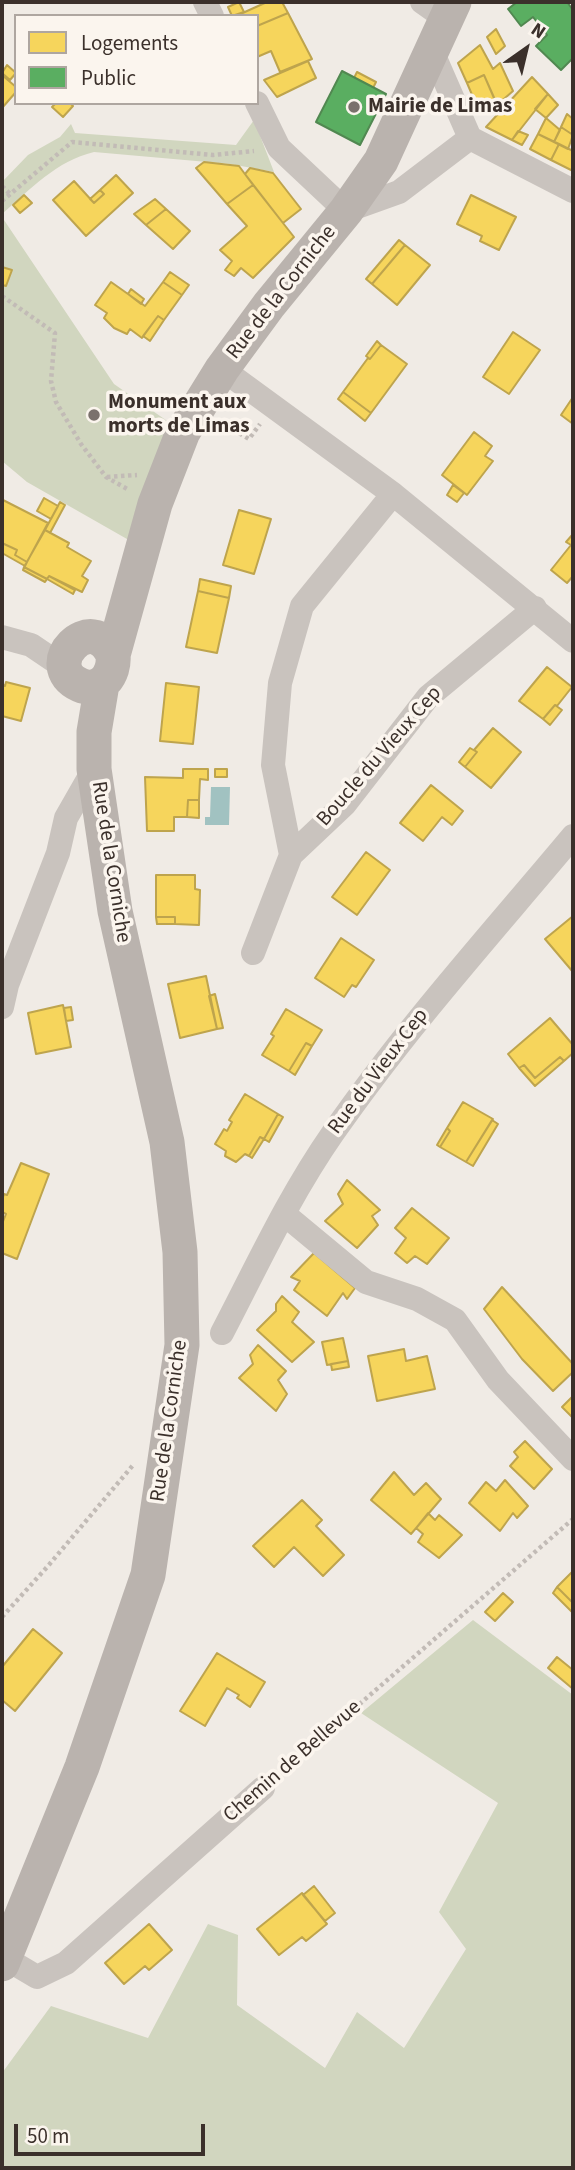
<!DOCTYPE html>
<html>
<head>
<meta charset="utf-8">
<style>
	body { margin:0 }
	#map { position:relative; width:575px; height:2170px; overflow:hidden; background:#f0ebe5; font-family:"Source Sans 3",sans-serif }
	canvas { display:block }
	.frame { position:absolute; inset:0; border:4px solid #3b302b; pointer-events:none }
	.legend { position:absolute; left:14px; top:14px; width:245px; height:91px; box-sizing:border-box; background:#fbf5ee; border:2px solid #aea6a0; margin:0; padding:9px 12px; list-style:none; font-size:21px; color:#3b302b }
	.legend li { display:flex; align-items:center; gap:14px; height:35px }
	.legend b { width:35px; border:2px solid #aea6a0 }
	.north { position:absolute; left:491px; top:14px; width:70px; height:70px; -webkit-text-stroke:5px #fbf5ee; paint-order:stroke; rotate:34deg; font-size:19px; font-weight:700; line-height:28px; text-align:center; color:#3b302b }
	.north::after { content:''; display:block; margin:auto; width:24px; height:32px; background:#3b302b; clip-path:polygon(50% 0,100% 100%,50% 72%,0 100%) }
	.scale { position:absolute; left:14px; top:2124px; width:191px; height:32px; box-sizing:border-box; border:4px solid #3b302b; border-top:0; padding-left:9px; font-size:21px; line-height:24px; white-space:nowrap; color:#3b302b; -webkit-text-stroke:5px #fbf5ee; paint-order:stroke }
</style>
</head>
<body>
<div id="map">
<canvas width="575" height="2170"></canvas>
<div class="frame"></div>
<ul class="legend">
<li><b style="height:19px;background:#f6d55c"></b>Logements</li>
<li><b style="height:19px;background:#5aae61"></b>Public</li>
</ul>
<div class="north">N</div>
<div class="scale">50 m</div>
</div>
<script>
const ctx = document.querySelector('canvas').getContext('2d');
ctx.lineJoin = 'round';
function paint(path, color) { ctx.fillStyle = color; ctx.fill(path, 'evenodd'); }
function trace(path, color, width, dash) { ctx.strokeStyle = color; ctx.lineWidth = width; ctx.lineCap = dash ? 'butt' : 'round'; ctx.setLineDash(dash || []); ctx.stroke(path); }
function label(font, color, halo, rows, align = 'center') {
  ctx.font = font + ' "Source Sans 3",sans-serif'; ctx.lineWidth = 7; ctx.setLineDash([]); ctx.textBaseline = 'middle'; ctx.strokeStyle = halo; ctx.fillStyle = color; for (const [text, x, y, turn = 0] of rows) {
    ctx.save(); ctx.translate(x, y); ctx.rotate((+turn || 0) * Math.PI / 180); ctx.textAlign = isNaN(turn) ? turn : align; if (halo) ctx.strokeText(text, 0, 0); ctx.fillText(text, 0, 0); ctx.restore();
  }
}
const green = new Path2D(`
	M254,120L274,172L230,164L94,152C56,161 31,189 2,214V182L28,155L60,137L71,124L75,133L236,145Z
	M2,217L114,384L183,432L141,547L27,482L2,461Z
	M473,1620L573,1695V2168H2V2073L51,2006L148,2038L208,1924L238,1935L237,2005L325,2068L357,2012L404,2048L466,1949L439,1912L498,1803L361,1713Z`);
const water = new Path2D(`
	M211,787H230L229,825H205V817H210Z`);
const homes = new Path2D(`
	M239,2L244,12L232,16L228,7Z
	M267,2H282L288,13L257,26V16H236Z
	M288,13L312,59L280,72L271,51L257,57V26Z
	M496,29L505,46L496,54L487,37Z
	M480,45L493,69L500,63L513,91L497,105L484,75L467,83L458,63Z
	M308,61L316,78L277,97L264,80Z
	M7,65L16,73L10,80L2,73Z
	M357,72L376,82L373,88L354,78Z
	M2,75L16,87V92L2,108Z
	M484,75L496,102L479,111L467,83Z
	M532,77L548,94L512,140L486,127Z
	M548,94L558,105L546,118L535,109Z
	M56,103H70L73,106L63,117L52,107Z
	M567,114L573,119V135L561,127Z
	M546,118L560,130L554,142L538,134Z
	M561,127L573,135L568,149L554,142Z
	M518,131L528,135L522,145L512,140Z
	M538,134L559,144L551,160L530,149Z
	M559,144L573,151V171L551,160Z
	M204,162L239,166L253,185L227,204L196,168Z
	M250,168L273,173L301,209L283,223L245,174Z
	M116,175L133,193L86,236L53,200L74,181L94,203L104,194L100,190Z
	M253,185L294,237L253,278L241,268L234,276L225,270L232,261L220,250L247,226L227,204Z
	M100,190L104,194L94,203L90,199Z
	M24,195L32,203L20,213L13,205Z
	M471,195L516,217L499,250L480,241L482,236L457,224Z
	M155,199L166,209L146,225L134,214Z
	M166,209L190,231L173,249L146,225Z
	M399,240L405,245L372,284L366,279Z
	M405,245L430,265L397,305L372,284Z
	M2,267L12,270L6,286L2,285Z
	M170,272L189,285L182,295L163,282Z
	M111,282L145,306L163,282L182,295L164,320L158,316L142,338L130,329L127,334L114,328L104,318L107,313L95,305Z
	M131,289L144,299L141,304L128,294Z
	M158,316L164,320L150,341L143,336Z
	M513,332L540,350L509,394L483,377Z
	M377,341L381,345L370,359L366,356Z
	M381,345L407,364L371,413L343,392L368,358L370,359Z
	M343,392L371,413L365,421L338,399Z
	M573,397V424L561,415Z
	M474,432L492,446L485,456L493,461L467,495L442,475Z
	M453,485L464,493L457,502L447,495Z
	M44,498L58,506L51,519L37,511Z
	M3,500L48,523L27,562L15,555L17,550L2,543Z
	M60,502L65,505L50,533L45,530Z
	M239,510L271,519L254,574L223,565Z
	M45,530L69,543L67,547L91,561L82,576L88,580L82,592L49,576L47,579L24,567Z
	M573,534V576L567,583L551,570L571,545L566,542Z
	M2,543L17,550L15,555L27,562L25,566L2,553Z
	M24,567L47,579L45,582L23,570Z
	M49,576L75,590L73,594L47,579Z
	M200,579L231,586L229,598L198,591Z
	M198,591L229,598L217,653L186,647Z
	M547,667L572,687L557,706L555,705L543,719L519,701Z
	M6,682L30,688L21,721L2,716V685L5,686Z
	M166,683L199,687L193,744L160,741Z
	M555,705L562,710L550,725L543,719Z
	M493,728L521,752L491,788L465,767L477,752L474,750Z
	M470,748L477,752L465,767L459,762Z
	M183,769H208V780L200,779L199,800H188L187,817H174V831H147L145,777L183,778Z
	M215,769H227V777H215Z
	M431,785L463,811L452,825L442,817L423,841L400,823Z
	M188,800H199V818L187,817Z
	M366,852L390,870L357,915L332,897Z
	M156,875H195V889L200,890L199,925L175,924V917H156Z
	M573,916V972L545,939Z
	M156,917H175V924H157Z
	M341,938L374,960L356,987L352,985L344,997L315,978Z
	M206,976L217,1029L180,1038L168,984Z
	M215,994L223,1028L217,1029L209,996Z
	M63,1005L71,1047L36,1054L28,1013Z
	M71,1007L73,1020L66,1021L64,1008Z
	M286,1009L322,1030L312,1046L306,1043L289,1071L262,1055L274,1036L271,1034Z
	M550,1018L573,1045V1053L564,1061L560,1057L535,1078L524,1065L519,1068L508,1054Z
	M306,1043L312,1046L295,1075L289,1071Z
	M560,1057L564,1061L535,1086L519,1068L524,1065L535,1078Z
	M245,1094L278,1114L264,1139L260,1137L249,1156L245,1154L236,1162L225,1156L226,1151L215,1144L224,1129L227,1131L232,1122L229,1120Z
	M463,1102L493,1119L466,1162L440,1147L450,1131L447,1128Z
	M278,1114L283,1117L269,1142L264,1139Z
	M492,1120L498,1124L473,1166L466,1162Z
	M447,1128L450,1131L440,1147L437,1145Z
	M260,1137L264,1139L252,1158L249,1156Z
	M21,1163L49,1174L17,1259L2,1253V1224L6,1214L2,1212V1200L4,1194L7,1195Z
	M347,1180L380,1210L372,1216L378,1225L357,1248L325,1221L343,1204L338,1194Z
	M412,1208L449,1238L427,1264L415,1256L407,1263L395,1253L406,1238L395,1228Z
	M314,1253L355,1288L347,1299L343,1293L327,1316L294,1290L300,1281L291,1277Z
	M502,1287L573,1364V1372L553,1391L522,1359L484,1309Z
	M282,1296L299,1312L292,1322L314,1342L292,1362L257,1330L276,1311V1304Z
	M343,1338L348,1361L327,1365L322,1342Z
	M258,1345L286,1371L278,1380L287,1394L276,1411L239,1378L253,1364L250,1355Z
	M404,1349L406,1361L427,1356L435,1389L377,1401L368,1356Z
	M348,1361L349,1367L332,1370L331,1364Z
	M573,1396V1418L562,1407Z
	M525,1441L552,1469L534,1489L510,1466L518,1457L514,1452Z
	M394,1472L414,1495L426,1483L441,1499L411,1534L371,1500Z
	M505,1480L528,1506L517,1518L513,1513L500,1531L469,1503L486,1482L496,1491Z
	M302,1500L322,1520L316,1526L344,1555L323,1576L294,1547L274,1567L253,1546Z
	M428,1513L435,1520L439,1515L462,1535L439,1558L418,1542L423,1534L416,1528Z
	M573,1571V1603L557,1587Z
	M557,1587L573,1603V1613L553,1593Z
	M503,1593L513,1602L495,1621L485,1612Z
	M33,1629L62,1653L15,1711L2,1700V1667Z
	M217,1653L265,1682L250,1707L237,1698L239,1695L227,1688L205,1726L180,1711Z
	M557,1657L573,1670V1689L548,1668Z
	M314,1886L335,1913L325,1921L303,1895Z
	M302,1893L327,1924L306,1941L302,1937L279,1955L257,1929Z
	M149,1924L172,1950L149,1970L145,1966L124,1984L105,1963Z`);
const public = new Path2D(`
	M517,2H567L573,10V58L561,70L536,46L547,35L533,17L521,26L508,9Z
	M342,71L386,94L360,145L316,122Z`);
const path = new Path2D(`
	M2,186L10,194
	M2,201L72,142L213,155L254,151
	M2,296L55,333L51,381L56,402L81,444L106,477L129,490
	M221,423L249,439L260,424
	M107,477L137,475
	M2,1617L48,1566L134,1464
	M280,1773L573,1519`);
const street = new Path2D(`
	M205,2L212,16
	M422,2L446,19
	M432,51L470,138L573,191
	M257,103L279,148L346,211L399,192L470,138
	M222,369L393,494
	M2,637L31,645L65,668
	M291,855L273,765L280,683L302,606L393,494L573,641
	M253,953L291,855L345,804L428,697L535,608
	M2,1007L7,985L58,853L66,818L94,769
	M284,1214L366,1282L417,1299L455,1320L498,1380L573,1459
	M222,1333C257,1266 289,1196 333,1133C406,1028 491,934 573,836
	M5,1958L37,1977L66,1963L263,1788`);
const secondary = new Path2D(`
	M113,655C92,607 37,666 80,685C101,694 115,674 113,655L155,504L183,432L222,369L269,305L346,211L381,161L454,2
	M2,1964L82,1767L148,1575L182,1345L180,1252L167,1142L115,911L94,769V732L102,684`);
const markers = [
	[354,107,7,"#7a716c"],
	[94,415,7,"#7a716c"]
];
const poiNames = [
	["Mairie de Limas",368,107],
	["Monument aux",108,403],
	["morts de Limas",108,427]
];
const streetNames = [
	["Rue de la Corniche",282,293,-52],
	["Boucle du Vieux Cep",380,757,-49],
	["Rue de la Corniche",110,862,81],
	["Rue du Vieux Cep",379,1072,-53],
	["Rue de la Corniche",170,1421,-82],
	["Chemin de Bellevue",293,1762,-41]
];
paint(green, '#d1d6bf');
paint(water, '#a1c2c1');
paint(homes, '#f6d55c');
trace(homes, '#bea44d', 2);
paint(public, '#5aae61');
trace(public, '#518851', 2);
trace(path, '#c2bbb6', 4.5, [3.5, 3.5]);
trace(street, '#c9c3be', 24);
trace(secondary, '#bab3ae', 35);
for (const [x, y, r, color] of markers) { const dot = new Path2D(); dot.arc(x, y, r, 0, 2 * Math.PI); ctx.fillStyle = color; ctx.fill(dot); trace(dot, '#fbf5ee', 2.5); }
label('bold 21px', '#3b302b', '#fbf5ee', poiNames, 'left');
label('21px', '#3b302b', '#fbf5ee', streetNames);
</script>
</body>
</html>
